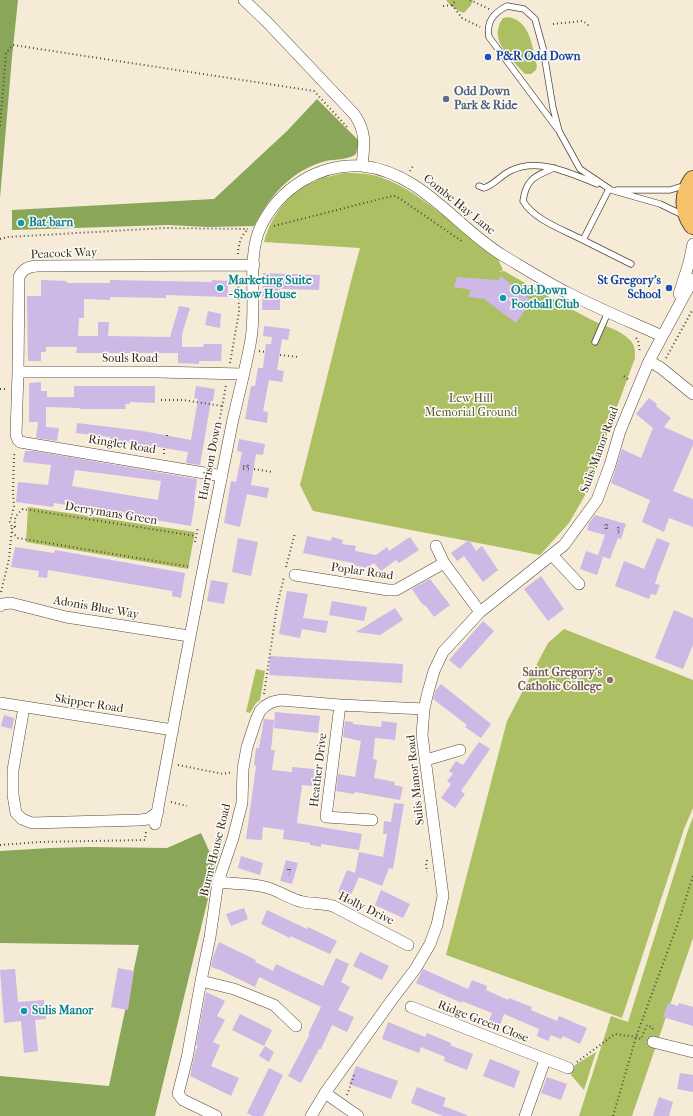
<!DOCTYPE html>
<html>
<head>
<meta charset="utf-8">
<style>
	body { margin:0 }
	canvas { display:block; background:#f5ebd6 }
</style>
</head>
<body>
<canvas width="693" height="1116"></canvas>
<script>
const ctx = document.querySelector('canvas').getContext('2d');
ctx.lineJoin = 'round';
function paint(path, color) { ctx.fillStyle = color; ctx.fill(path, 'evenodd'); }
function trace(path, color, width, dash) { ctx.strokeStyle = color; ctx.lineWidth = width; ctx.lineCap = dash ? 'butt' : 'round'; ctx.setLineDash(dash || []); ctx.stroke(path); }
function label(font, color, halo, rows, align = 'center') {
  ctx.font = font + ' "IM FELL French Canon",serif'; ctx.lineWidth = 3; ctx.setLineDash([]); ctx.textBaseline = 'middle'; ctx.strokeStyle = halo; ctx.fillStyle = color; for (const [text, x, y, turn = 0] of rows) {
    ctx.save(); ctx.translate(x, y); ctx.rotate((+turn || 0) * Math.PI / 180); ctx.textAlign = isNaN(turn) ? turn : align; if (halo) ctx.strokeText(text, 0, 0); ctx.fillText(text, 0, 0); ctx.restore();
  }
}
const green = new Path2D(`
	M446,0H473L471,5L464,13C457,11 450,6 446,0Z
	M509,17C531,22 532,47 537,66L536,70L531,74H525C511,58 487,40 503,18Z
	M344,173C356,173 368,173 380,177C405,185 427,203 448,219C464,232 481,245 498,259L503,270L498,272L504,271C533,287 561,304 590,319C603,326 620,329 631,341C635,346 635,351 635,358L607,434L592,483L569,523L540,555L313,511L300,485L350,285L360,248L264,242C272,212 293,188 322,178C329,176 337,175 344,173Z
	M28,507L195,532L188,569L26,542Z
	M564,629L693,680V808L684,829L622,1018L446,955L507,721L548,643Z
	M256,669L265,671L260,700L256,703L250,713L246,712Z
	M693,817V938L632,1116H579L611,1016L628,1022L688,830Z
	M596,1052L584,1090L571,1075L575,1065Z`);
const forest = new Path2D(`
	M0,0H18L12,57L0,198Z
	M317,99L359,141L356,154C349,160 335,159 326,161C292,170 270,195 254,226L208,227L168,225L12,230V210L214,199L287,131Z
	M201,833L216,866L155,1116H0V1076L109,1086L139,945L0,943V851L50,848L90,847L167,848Z`);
const building = new Path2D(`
	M263,273L320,275L319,290L280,289V310H262Z
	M501,276L532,301L516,323L484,299L468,297L471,290L454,287L457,277L498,280Z
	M41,280L67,281V283H110V280L212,282V280L228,281V297L166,295V298L110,297V300L84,299V318H79L78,336H98V322H109L108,336L170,337L179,306L190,308L182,334V347H203L204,344H222L221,361H199V364L178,363V353H76L77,347H46V352H41V361H28L27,296H41Z
	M208,311L221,314L220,328L205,325Z
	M264,326L290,329L288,340L282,339L277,370L284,371L282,382L269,380L263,411L268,412L267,423L245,419L251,386H255L258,368H263L266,344H271L272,337L263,336Z
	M41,382V391H47V397H74V386H155V403L130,402V404H125L126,409H79L80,408L46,407V427L59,428L57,441L36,438L38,422H29V383Z
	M196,386L215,389L213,401H211L200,465L186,463L188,452L134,443L110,440V437L76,433L77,423L143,431L191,440L198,399L194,398Z
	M649,398L657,404L656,406L671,418L664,427L693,440V445L673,491L693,499V527L669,518L664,532L642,522L650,500L611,483L622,449L641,458L653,428L636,414Z
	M239,439L265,444L263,455L256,454L251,485L269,488L267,498L247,494L240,527L224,523L231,481L236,482L242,452L237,451Z
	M25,451H34L197,479L194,501H195L191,526L54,503L53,507L16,502L18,482L48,485L51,465L23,462ZM75,470L161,481L158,500L72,486Z
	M595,515L626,524L621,539L618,538L610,559L598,555L605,535L587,530L589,523Z
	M307,536L331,541L332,537L343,540L342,544L356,546L355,551L376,555L387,547L389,551L410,537L419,550L399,563L396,560L381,571L374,563L367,568L353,565V563L303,553Z
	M238,538L258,542L251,576L232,572Z
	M657,538L670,543L658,574L655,584L660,585L656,595L651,594L649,599L615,586L624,561L644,569Z
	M469,540L476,551L482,546L498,570L483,582L464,556L457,561L451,553Z
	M15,547L54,553L55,550L185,573L181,598L172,596V591L48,570L47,578L38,577L39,571L11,567Z
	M586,551L603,557L597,575L580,569Z
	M541,576L564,609L548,621L524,589Z
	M430,579L450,605L434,617L426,606L422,604L412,589Z
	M211,580L228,583L224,604L207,601Z
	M287,591L308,594L303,618L328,621L326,633L302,629L300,638L279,634Z
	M332,601L367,607L364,621L329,615Z
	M395,608L403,620L380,635L356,632Z
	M674,610L693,618V645L683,669L655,658Z
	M483,621L494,631L460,669L449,660Z
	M270,656L403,664L402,683L269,675Z
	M441,684L491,724L481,738L465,727L467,725L433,699L436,690Z
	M275,712L320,716L318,733L274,728Z
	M4,715L14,718L12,729L1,726Z
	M264,719L274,720L271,750H275L272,770L292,772V767L314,769L313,786L302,785L297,823L362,834L359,850L321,844V847L310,845V843L283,839L284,830L263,827L262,840L246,839L256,766L254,765L256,748H259Z
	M345,721L353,722V724L381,727L382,721L397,723L395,740L375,738L373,759L377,760L374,778L395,782L394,785L403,787L400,800L355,792L354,794L336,791L338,774L355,777L361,741L343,737Z
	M479,742L490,749L461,791L465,794L455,808L441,798L451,784L447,781L453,774L449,771L456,761L463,765Z
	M394,803L404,804L393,869L389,868L382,886L359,877L350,897L338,892L347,870L355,873L359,852L383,857L387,834H383L384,821L391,822Z
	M241,856L263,863L260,875L238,868Z
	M286,860L298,863L292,884L280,881Z
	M381,890L410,904L403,918L375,905Z
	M244,908L248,919L231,926L226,914Z
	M267,910L307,929L308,927L337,941L330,954L290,936V938L261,924Z
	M219,942L256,960L255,962L273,971L276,964L323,986L336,958L349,964L341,982L350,987L338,1010L354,1017L347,1032L332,1025L321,1049H319L301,1083L288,1076L310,1034H308L321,1007L259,977L255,987L220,970L211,967L213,957Z
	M360,952L389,966L382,980L353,966Z
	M118,968L134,971L128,1010L111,1007Z
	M15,969L18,1002L44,1000L46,1019L35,1020L38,1051L24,1053L21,1021L4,1023L0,970Z
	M423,969L468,989L472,980L487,986L486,990L508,1000L509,998L532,1007L531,1010L557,1021L559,1016L587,1028L580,1044L563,1036L561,1039L551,1035L548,1041L537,1036L539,1029L504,1014L500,1025L489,1020L492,1013L462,1001V1003L416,983Z
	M206,992L225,1001L217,1016L225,1020L213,1042L220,1045L211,1066L239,1078L231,1096L190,1076L195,1052L198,1046L196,1045Z
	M668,1003L678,1006L679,1003L693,1007V1026L663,1017Z
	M240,1014L272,1030L264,1046L232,1030Z
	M388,1022L425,1037L427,1033L451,1043L450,1045L473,1054L467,1070L444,1061L445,1057L421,1047L419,1053L382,1039Z
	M265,1046L274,1052L269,1062L259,1056Z
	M490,1059L520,1071L514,1088L483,1076Z
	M356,1066L398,1081L391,1099L349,1084Z
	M269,1068L283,1075L263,1116H253L247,1113Z
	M680,1073L693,1075V1092L677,1089Z
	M547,1077L567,1084L561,1100L541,1093Z
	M417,1087L446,1098L443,1106L467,1115V1116H443L411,1103Z
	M659,1097L673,1102L669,1116H653Z`);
const path = new Path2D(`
	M470,0L489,9
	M452,5L462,18L480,27
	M443,6L452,5L456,0
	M553,24L583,21L589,26
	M0,126L6,53L13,45L314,91L348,128
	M410,171L414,164
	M274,226L392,196H396L463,242
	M0,239L8,237L164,228L248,229
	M238,254C238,246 241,234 248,230
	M636,338L638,340L640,352
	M259,351L265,352
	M280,355L298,357
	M666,358L693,309
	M158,361V353
	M230,363L239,312L238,276
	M624,376L629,380
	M0,389H7
	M161,400H183L222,406
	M167,436V434
	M215,446L226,385
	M164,454V448
	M254,469L273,472
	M15,527C14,517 16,515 23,509L196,536
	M15,527H12L10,522L14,506L13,492L14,455L16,452
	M12,532L18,538L191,567
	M195,542L198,527
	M286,567L295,533
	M1,592L9,559L12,527
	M264,694L277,606L284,577
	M178,765L223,774L232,772
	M171,802L187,806
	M0,845L39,842L145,840L146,832
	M427,860L426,863L427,872
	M577,1062L615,1034L636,1037L641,1039L647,1025L653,1028L652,1030
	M347,1095L355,1073
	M613,1116L636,1037L678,923L693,876`);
const service = new Path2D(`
	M559,131L553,108L543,48L535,19L524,9L507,6C494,13 486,21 489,37L559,131L580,169L611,190L660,204L683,215
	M554,168C535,176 526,179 523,201C534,220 564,230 583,240L609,189
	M479,186L484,188C494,185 500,176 510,171C538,157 570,173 597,184
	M617,190H670L686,185
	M583,240L631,264
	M595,342L608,312`);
const minor = new Path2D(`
	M244,0L267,22L354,114C367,132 364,146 362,166
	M679,294L689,263L693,244
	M649,361L661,368L693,394
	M18,372H157L243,374
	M222,476L20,442L18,440L16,435L18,372L19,277C23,269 27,267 37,266L254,265
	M436,546L444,563
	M552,555L579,584
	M295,575L388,590H396L444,563L480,612
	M0,606L2,604L11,603L66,617L189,636
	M0,703L173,730
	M340,705L326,817L372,820
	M24,707L13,770V795L16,813L22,819L32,823L140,820L148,819L158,812
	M426,760L460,750
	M155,824C175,716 195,607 217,499C222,474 227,449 232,424C238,396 246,368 251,339C257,305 246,256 261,226C280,188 319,163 362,166C421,172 455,226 502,255C524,268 546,282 568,293C599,309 631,322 662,336
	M218,882C233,884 250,883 265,887C278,890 289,899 303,902C313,904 323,903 333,906L408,945
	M201,981L234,989L274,1005L296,1026
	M411,1007L568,1068
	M653,1042L693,1052
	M325,1093L358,1116
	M216,1116L183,1100L178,1094L187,1058L201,981L210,937L218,882L233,838L242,803L243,769L247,747L256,720L260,711L265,706L272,702L281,700L340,705L424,709
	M311,1116L325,1093L391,1001L416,968L430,944L437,925L443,896L422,735L424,709L428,692L434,671L443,652L480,612L564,545L597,500L610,465L620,431L649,361L693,279
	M525,1116L545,1060`);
const primary = new Path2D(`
	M693,180C683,194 683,211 693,225`);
const markers = [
	[488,57,4,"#1a4fb4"],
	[446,99,4,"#5c6f8a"],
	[21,223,4,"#0f9aa8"],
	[220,288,4,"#0f9aa8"],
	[669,288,4,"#1a4fb4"],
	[503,298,4,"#0f9aa8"],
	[610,680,4,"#8d6e63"],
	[24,1011,4,"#0f9aa8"]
];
const numberNames = [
	["15",246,468],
	["2",606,527],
	["3",618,530],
	["7",289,872]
];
const transitNames = [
	["P&R Odd Down",496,57],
	["St Gregory's",661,281,"right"],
	["School",661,295,"right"]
];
const serviceNames = [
	["Odd Down",454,92],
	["Park & Ride",454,106]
];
const streetNames = [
	["Combe Hay Lane",459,205,39],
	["Peacock Way",64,254,-2],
	["Souls Road",130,359],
	["Ringlet Road",122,445,9],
	["Sulis Manor Road",600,450,-70],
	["Harrison Down",211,461,-79],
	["Derrymans Green",111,514,9],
	["Poplar Road",362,572,8],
	["Adonis Blue Way",96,608,10],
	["Skipper Road",89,704,9],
	["Heather Drive",319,770,-83],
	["Sulis Manor Road",416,780,-96],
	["Burnt House Road",216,850,-76],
	["Holly Drive",366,909,26],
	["Ridge Green Close",483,1022,21]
];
const cultureNames = [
	["Bat barn",29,223],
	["Marketing Suite",228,281],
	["- Show House",228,295],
	["Odd Down",511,291],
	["Football Club",511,305],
	["Sulis Manor",32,1011]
];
const parkNames = [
	["Lew Hill",471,399],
	["Memorial Ground",471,413]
];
const educationNames = [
	["Saint Gregory's",602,673],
	["Catholic College",602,687]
];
paint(green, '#acbf63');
paint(forest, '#89a659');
paint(building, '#ceb8e6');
trace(service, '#57473a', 7);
trace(minor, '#57473a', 12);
trace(primary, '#57473a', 20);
trace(path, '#57473a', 2, [1, 3]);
trace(service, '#fff', 5.5);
trace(minor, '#fff', 11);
trace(primary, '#f6c16b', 18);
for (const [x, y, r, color] of markers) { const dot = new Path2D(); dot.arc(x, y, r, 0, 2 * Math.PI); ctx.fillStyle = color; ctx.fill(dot); trace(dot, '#fdfcf7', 1.5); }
label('10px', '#604e50', null, numberNames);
label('bold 12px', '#164399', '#fdfcf7', transitNames, 'left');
label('bold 12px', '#4e5e75', '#fdfcf7', serviceNames, 'left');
label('12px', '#3b2a1e', '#fdfcf7', streetNames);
label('bold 12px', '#0d838f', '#fdfcf7', cultureNames, 'left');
label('12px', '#5d5733', '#fdfcf7', parkNames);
label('bold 12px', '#785e54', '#fdfcf7', educationNames, 'right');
</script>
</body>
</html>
